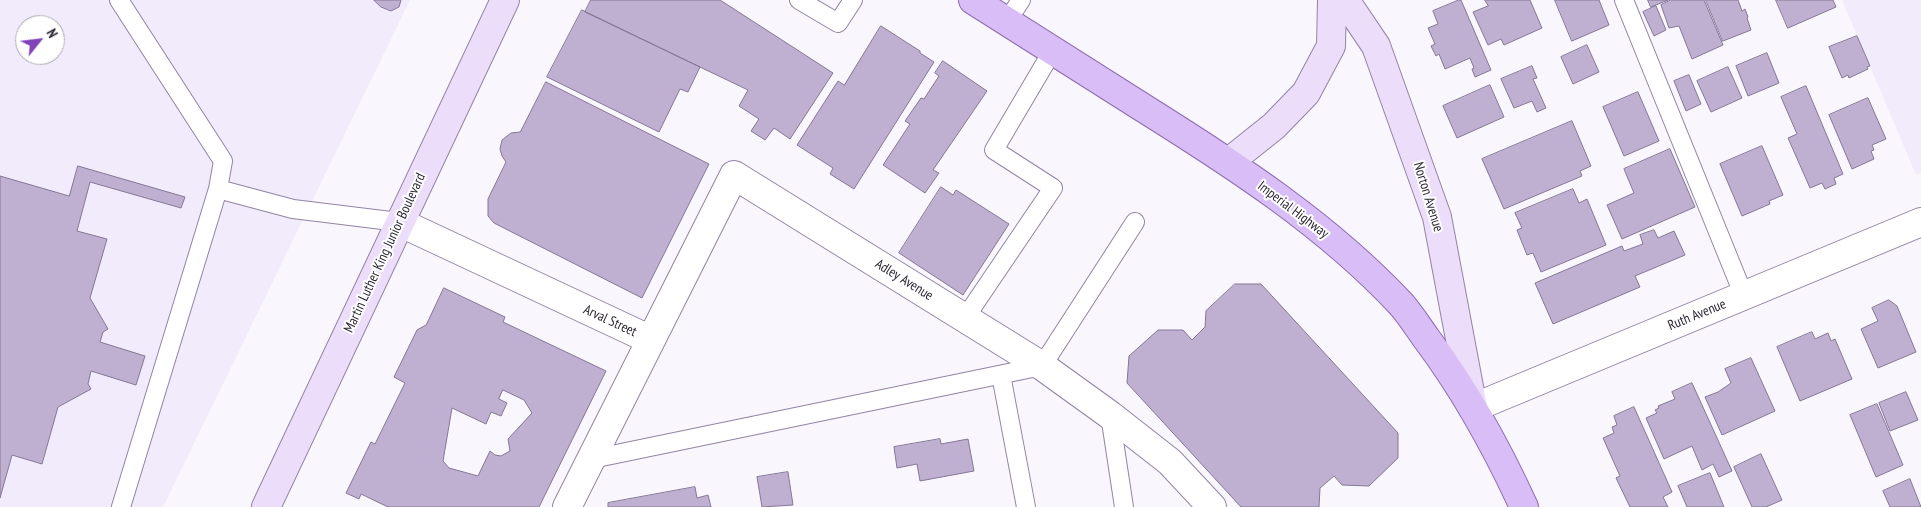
<!DOCTYPE html>
<html>
<head>
<meta charset="utf-8">
<style>
	body { margin:0 }
	#map { position:relative; width:1921px; height:507px; overflow:hidden; background:#f9f6fd; font-family:"PT Sans Narrow",sans-serif }
	canvas { display:block }
	.north { position:absolute; left:15px; top:15px; width:50px; height:50px; box-sizing:border-box; background:#fff; border:1px solid #aba9ae; border-radius:50%; rotate:61deg; font-size:14px; font-weight:700; line-height:20px; text-align:center; color:#2d2734 }
	.north::after { content:''; display:block; margin:auto; width:18px; height:22px; background:#8142b7; clip-path:polygon(50% 0,100% 100%,50% 72%,0 100%) }
</style>
</head>
<body>
<div id="map">
<canvas width="1921" height="507"></canvas>
<div class="north">N</div>
</div>
<script>
const ctx = document.querySelector('canvas').getContext('2d');
ctx.lineJoin = 'round';
function paint(path, color) { ctx.fillStyle = color; ctx.fill(path, 'evenodd'); }
function trace(path, color, width, dash) { ctx.strokeStyle = color; ctx.lineWidth = width; ctx.lineCap = dash ? 'butt' : 'round'; ctx.setLineDash(dash || []); ctx.stroke(path); }
function label(font, color, halo, rows, align = 'center') {
  ctx.font = font + ' "PT Sans Narrow",sans-serif'; ctx.lineWidth = 4; ctx.setLineDash([]); ctx.textBaseline = 'middle'; ctx.strokeStyle = halo; ctx.fillStyle = color; for (const [text, x, y, turn = 0] of rows) {
    ctx.save(); ctx.translate(x, y); ctx.rotate((+turn || 0) * Math.PI / 180); ctx.textAlign = isNaN(turn) ? turn : align; if (halo) ctx.strokeText(text, 0, 0); ctx.fillText(text, 0, 0); ctx.restore();
  }
}
const built = new Path2D(`
	M0,0H410L163,507H0ZM25,25H55V55H25Z
	M1842,0H1921V173L1916,175Z`);
const building = new Path2D(`
	M374,0H401L399,7L391,11L381,7Z
	M591,0H720L833,73L790,139L774,128L765,140L751,131L759,119L739,106L748,90L585,12Z
	M1459,0H1461L1491,70L1475,77L1472,69L1474,68L1470,58L1445,69L1439,54L1436,56L1431,46L1435,44L1428,28L1438,24L1433,11Z
	M1485,0H1530L1542,28L1504,45L1501,39L1488,45L1473,12L1488,6Z
	M1555,0H1599L1609,25L1572,41Z
	M1648,0H1668L1651,7Z
	M1671,0H1704L1723,45L1692,59L1679,26L1669,28L1661,5Z
	M1706,0H1738L1742,11L1745,9L1748,17L1747,18L1751,30L1723,41Z
	M1776,0H1833L1836,7L1788,28Z
	M1656,6L1666,30L1654,36L1643,12Z
	M582,10L700,67L688,92L680,89L659,132L547,77Z
	M881,26L920,51V53L934,62L854,189L830,174L833,168L797,145L838,81L844,85Z
	M1857,36L1870,66L1867,67L1868,69L1849,78L1848,75L1842,78L1829,47Z
	M1587,45L1599,72L1573,84L1561,57Z
	M1767,53L1779,83L1748,96L1736,66Z
	M943,61L987,91L933,170L939,173L925,193L883,165L910,124L905,121L921,98L924,99L939,76L935,73Z
	M1532,66L1537,78L1533,79L1546,108L1537,112L1532,101L1514,108L1501,79Z
	M1728,67L1742,98L1711,112L1697,81Z
	M1689,75L1701,104L1686,111L1674,81Z
	M546,82L709,164L642,298L494,223L488,216V199L506,162L502,156L500,149L502,140L511,133L520,132Z
	M1490,85L1504,117L1457,138L1443,106Z
	M1806,86L1843,174L1834,178L1836,184L1825,189L1822,183L1810,188L1788,138L1797,134L1781,97Z
	M1638,92L1659,141L1624,156L1603,107Z
	M1868,98L1886,139L1872,145L1874,150L1871,151L1874,159L1852,169L1829,115Z
	M1572,121L1591,166L1580,171L1582,176L1504,209L1482,159Z
	M1762,146L1783,195L1769,201L1770,204L1742,216L1720,164Z
	M1670,149L1695,207L1622,239L1607,205L1634,193L1624,169Z
	M78,166L185,197L181,208L90,182L77,231L107,239L90,298L108,329L103,332L100,342L145,356L136,385L91,371L88,384L91,389L58,407L42,464L12,455L0,498V176L69,196Z
	M941,187L953,195L956,190L1009,224L963,295L899,253Z
	M1573,189L1579,203L1587,199L1606,245L1541,272L1533,253L1527,255L1517,230L1522,228L1515,213Z
	M1654,230L1658,238L1674,231L1685,255L1635,276L1640,287L1553,324L1535,283L1622,246L1624,251L1643,244L1640,235Z
	M1235,284H1261L1398,433V458L1369,486L1342,485L1334,476L1320,488L1319,507H1241L1127,383L1129,356L1158,330H1183L1192,340L1205,327L1206,311Z
	M444,288L505,317L503,322L606,371L539,507H388L361,494L359,499L346,493L371,442L375,444L405,383L394,377L417,330L426,325ZM503,390L524,400L532,413L508,439L510,451L501,456L495,455L490,451L478,476L449,468L443,461L452,408L486,424L491,412L501,416L507,403L499,399Z
	M1889,300L1897,306L1916,352L1878,368L1861,329L1878,321L1872,308Z
	M1812,332L1815,339L1828,333L1831,341L1835,339L1852,379L1800,401L1777,347Z
	M1751,358L1775,411L1722,435L1705,397L1718,392L1731,383L1725,369Z
	M1692,383L1732,471L1719,477L1713,464L1702,470L1692,446L1664,459L1646,418L1657,413L1655,410L1659,408L1658,406L1675,399L1672,392Z
	M1906,392L1918,420L1890,431L1879,403Z
	M1877,404L1903,465L1876,477L1850,415Z
	M1634,407L1672,492L1663,497L1668,507H1630L1616,478L1620,476L1603,438L1614,433L1612,427L1617,425L1614,416Z
	M940,439L941,444L968,439L974,471L920,481L917,464L897,468L894,447Z
	M1761,454L1782,500L1766,507H1752L1734,467Z
	M788,472L793,505L762,507L757,477Z
	M1710,473L1724,507H1687L1678,486Z
	M1910,479L1921,507H1890L1883,491Z
	M695,487L697,498L708,495L711,507H608V503Z`);
const lane = new Path2D(`
	M119,0L223,161L218,189L121,507
	M799,0L838,23L853,0
	M1624,0L1744,296
	M1007,21L1021,0
	M218,189L293,209L399,222
	M965,318L1053,188L994,150L1053,50
	M1001,375L1026,507
	M1110,415L1124,507
	M592,459L1042,366L1135,222`);
const street = new Path2D(`
	M399,222L651,340
	M1473,408L1921,222
	M567,507L734,175L1042,366L1110,415L1170,462L1212,507`);
const secondary = new Path2D(`
	M1345,0L1376,46L1437,217L1473,408
	M1229,162L1274,126L1306,93L1331,46L1332,0
	M266,507L505,0`);
const primary = new Path2D(`
	M973,0C1031,37 1088,73 1145,109C1236,166 1327,225 1401,304C1410,314 1418,327 1426,338C1465,390 1497,448 1524,507`);
const streetNames = [
	["Norton Avenue",1428,197,73],
	["Imperial Highway",1293,210,37],
	["Martin Luther King Junior Boulevard",385,253,-65],
	["Adley Avenue",904,280,32],
	["Ruth Avenue",1697,315,-22],
	["Arval Street",610,321,25]
];
paint(built, '#f2ebfc');
paint(building, '#bfb0d1');
trace(building, '#857796', 1);
trace(lane, '#9384a4', 20);
trace(street, '#9384a4', 30);
trace(secondary, '#9384a4', 30);
trace(primary, '#8c6cae', 30);
trace(lane, '#fff', 18);
trace(street, '#fff', 28);
trace(secondary, '#ecdefa', 28);
trace(primary, '#d9bdf6', 28);
label('14px', '#2d2734', '#fff', streetNames);
</script>
</body>
</html>
